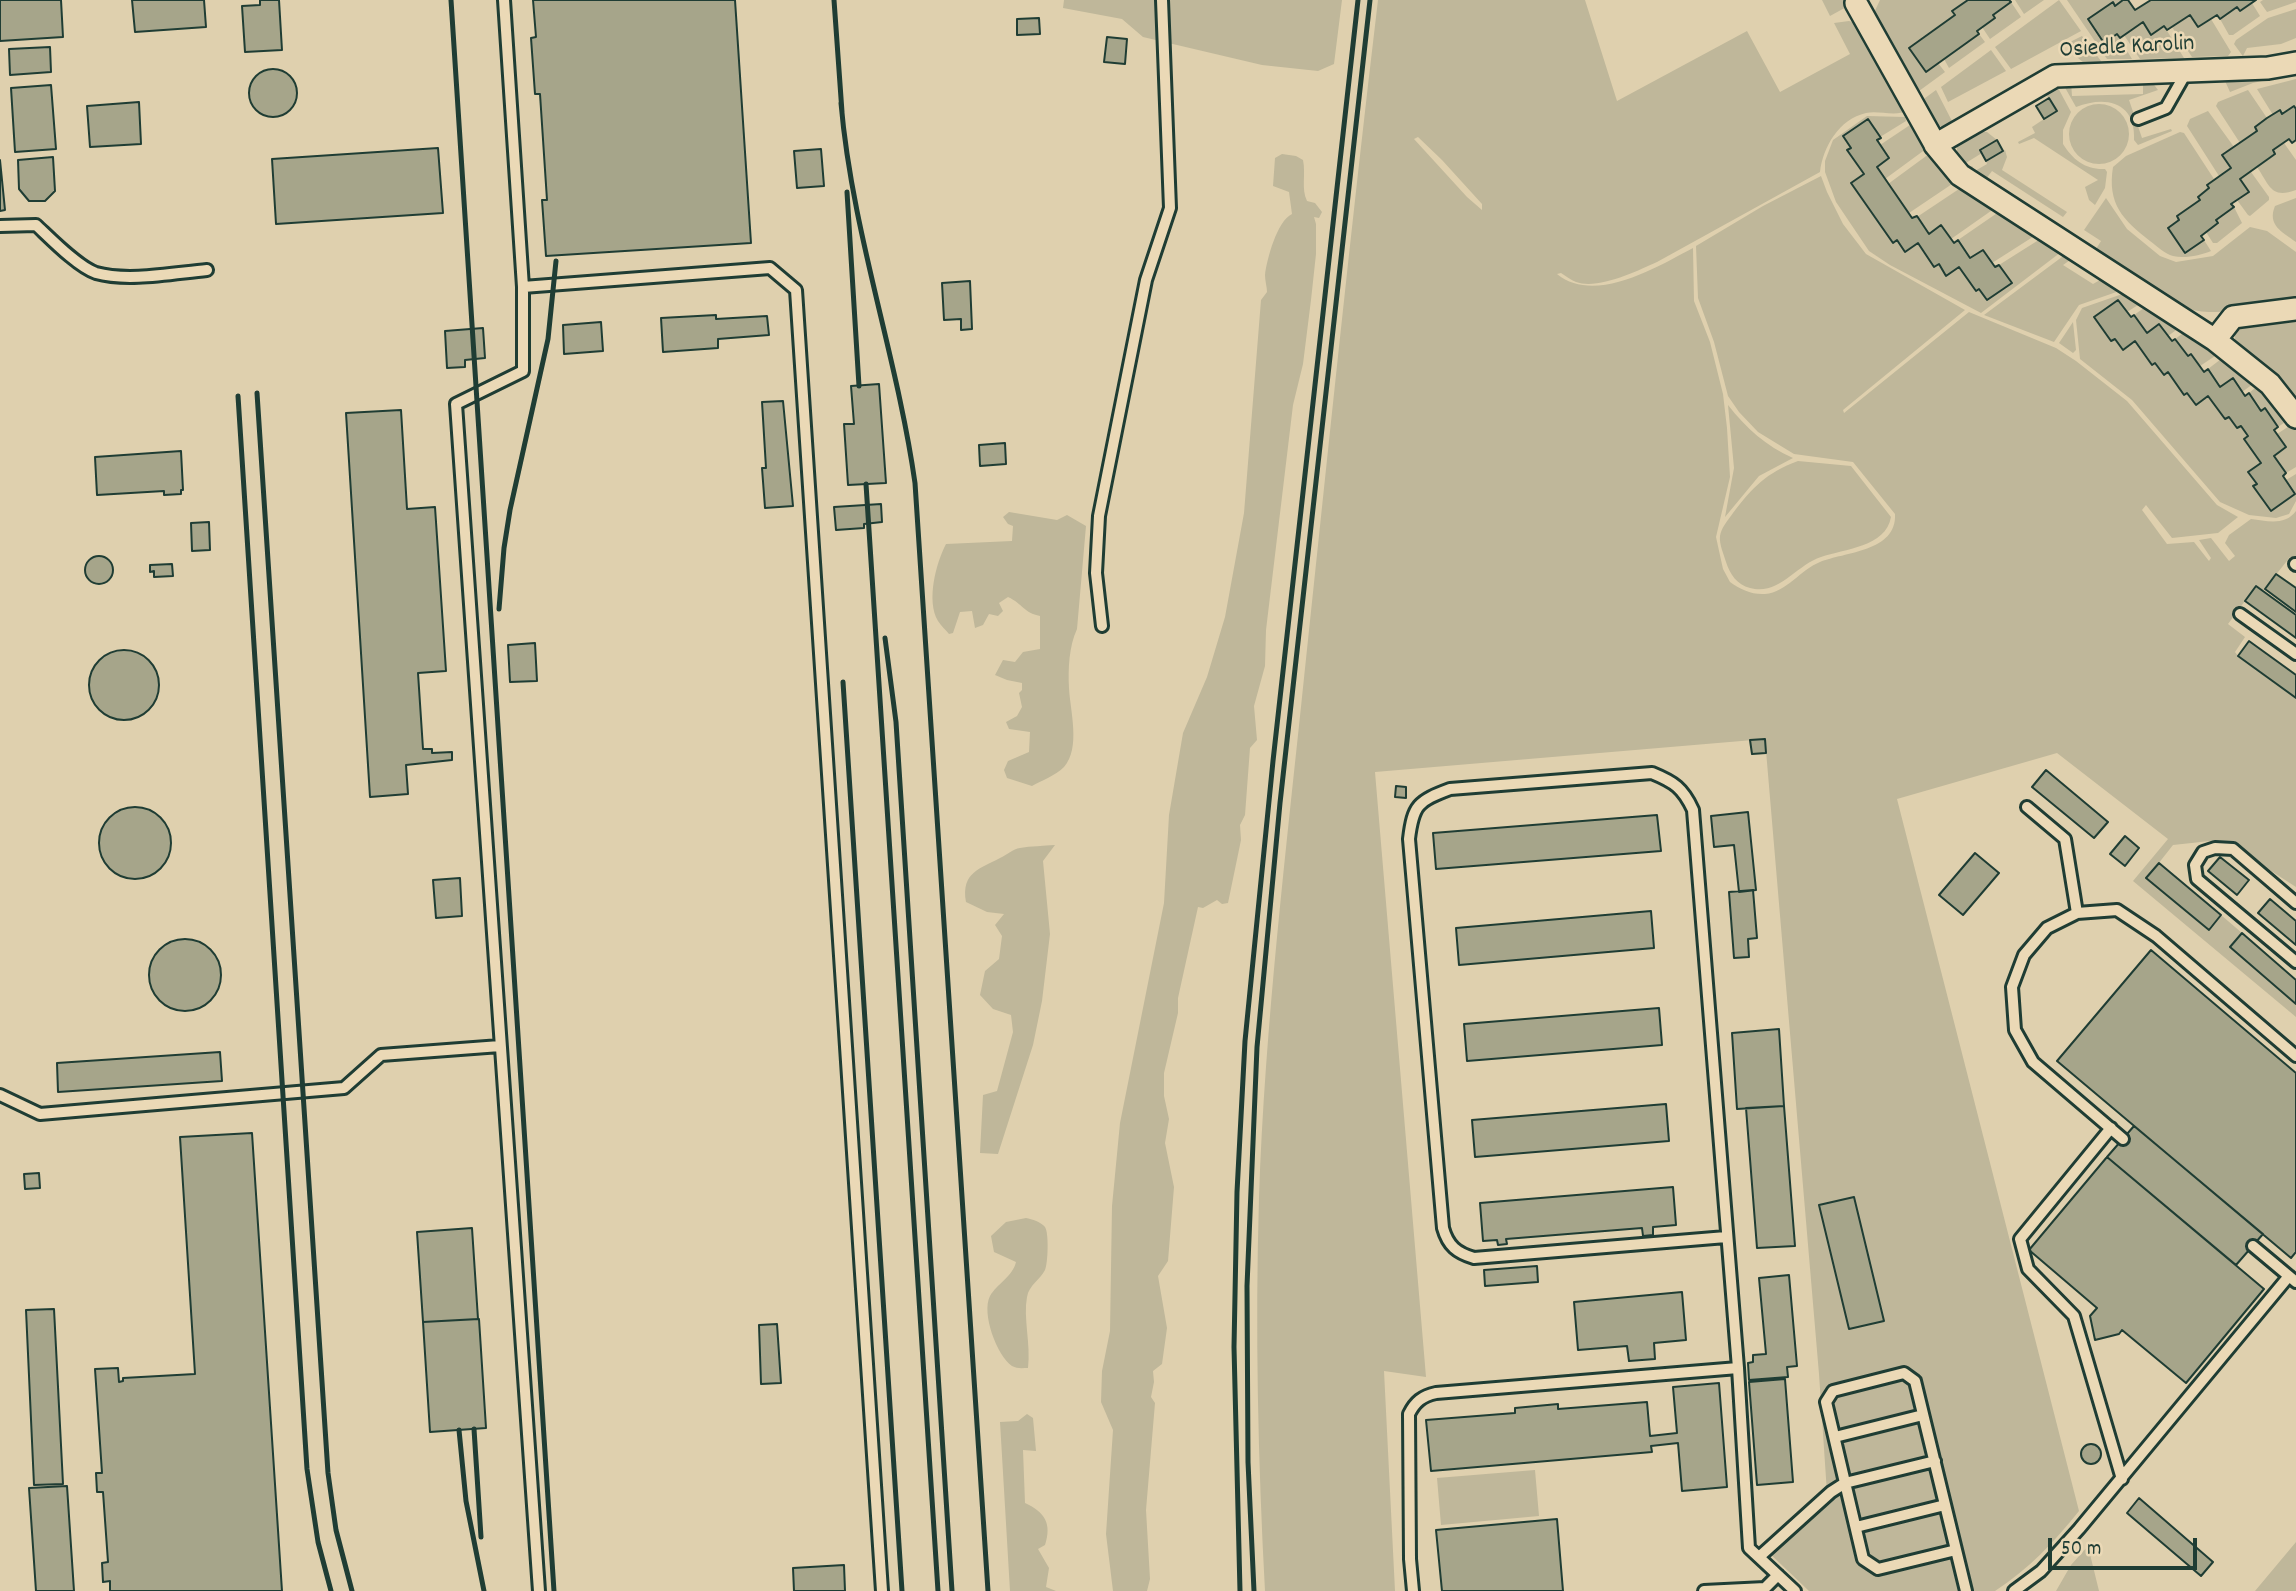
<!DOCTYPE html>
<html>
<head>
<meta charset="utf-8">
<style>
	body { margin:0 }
	#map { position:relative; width:2296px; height:1591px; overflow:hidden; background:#dfd0ae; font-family:Dekko,sans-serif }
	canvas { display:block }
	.scale { position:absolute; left:2048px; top:1538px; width:149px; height:32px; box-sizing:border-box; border:4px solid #1f3d34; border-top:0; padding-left:9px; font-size:21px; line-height:24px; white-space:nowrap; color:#1f3d34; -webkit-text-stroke:5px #ebd9b6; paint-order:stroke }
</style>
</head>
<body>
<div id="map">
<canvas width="2296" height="1591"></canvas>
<div class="scale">50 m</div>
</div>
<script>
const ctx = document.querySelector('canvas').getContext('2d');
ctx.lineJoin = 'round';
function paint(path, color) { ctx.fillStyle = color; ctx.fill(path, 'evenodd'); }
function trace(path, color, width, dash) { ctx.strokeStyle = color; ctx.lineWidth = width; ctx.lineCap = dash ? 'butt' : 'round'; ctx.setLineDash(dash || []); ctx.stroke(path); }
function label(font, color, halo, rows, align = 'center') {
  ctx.font = font + ' Dekko,sans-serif'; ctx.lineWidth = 5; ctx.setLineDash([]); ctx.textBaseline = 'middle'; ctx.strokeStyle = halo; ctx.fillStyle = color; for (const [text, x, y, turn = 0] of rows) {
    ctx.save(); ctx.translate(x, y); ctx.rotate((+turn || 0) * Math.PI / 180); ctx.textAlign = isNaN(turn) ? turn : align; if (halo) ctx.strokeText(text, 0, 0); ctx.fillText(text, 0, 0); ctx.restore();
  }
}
const green = new Path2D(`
	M1064,0H1342L1334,64L1318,71L1262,65L1143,37L1122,19L1063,8Z
	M1378,0H1585L1617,101L1747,31L1780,92L1850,54L1834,23L1849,21L1858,24L1910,109C1897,118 1880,110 1866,113C1839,119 1823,147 1820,172L1657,262C1637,271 1598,290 1576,282C1571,280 1566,276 1561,273L1557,274C1595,305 1657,267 1693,248L1694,301L1710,342L1723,394L1727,428L1730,477L1716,537L1723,569L1730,582C1740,589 1752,595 1765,594C1787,592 1800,570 1820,562C1844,552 1897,552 1895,514L1853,462L1794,454L1758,432L1739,412L1728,396L1714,342L1698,298L1696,246L1763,206L1821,176L1827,192L1843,224L1866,254L1965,310L1843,410L1844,413L1969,312L2056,348L2076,361L2127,401L2217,505L2238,517L2218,533L2172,538L2146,505L2142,510L2167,544L2194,542L2209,561L2211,558L2199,540L2211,538L2229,561L2235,556L2225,543L2229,535L2251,519C2267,521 2285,526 2296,511V557H2290L2263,591L2256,586L2228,624L2245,637L2235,652L2238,656L2296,698V887L2234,847L2210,841L2173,845L2147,878L2208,930L2221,915L2242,933L2230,947L2296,1004V1017L2133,881L2168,839L2057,753L1897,799L2079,1511C2054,1542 2029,1569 1995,1591H1809L1765,1549L1827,1493L1819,1374L1765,739L1375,772L1426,1377L1384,1371L1395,1591H1265C1258,1460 1255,1329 1259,1198C1265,1024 1286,851 1304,678C1328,452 1351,226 1378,0ZM1418,137L1442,160L1482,204V210L1467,197L1414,139Z
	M1822,0H1859L1830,16Z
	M1880,0H1968L1955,15L1909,48L1926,71L1938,63L1945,72L1919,91L1915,92L1873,15Z
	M2015,0H2044L2024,14Z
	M2059,0L2081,31L2011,69L1995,47Z
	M2067,0H2123L2115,6L2112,2L2088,19L2104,43L2117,34L2132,59H2107Z
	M2263,0H2296V2L2267,12L2260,2Z
	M2011,2L2021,17L1990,39L1982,27L1994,18L1993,15Z
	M2252,3L2260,16L2233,35H2229L2220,19L2237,7Z
	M2296,9V38L2281,44L2247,48L2243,56L2242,55L2234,44L2236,40L2268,18Z
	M2190,15L2198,27L2211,19L2231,52L2228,56L2192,57L2172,27Z
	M2143,22L2151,35L2164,26L2184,58L2140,59L2124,35Z
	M1979,34L1985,42L1949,68L1944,59Z
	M2082,36L2101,61V67C2083,66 2076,58 2068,43Z
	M1991,50L2006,71L1948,102L1941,87Z
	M2287,75L2253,83L2230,92L2225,81L2233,77Z
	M2296,79V109L2294,106L2282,114L2279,110L2273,115L2257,89Z
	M2143,81L2152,82L2158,90L2129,100L2142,138L2171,129L2172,131L2138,145L2134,140C2136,102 2106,95 2076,107L2063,84L2071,82L2072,96L2143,94Z
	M2057,86L2071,112L2063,130V144C2073,160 2086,170 2105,169L2107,172L2105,188L2095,205L2089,200L2085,187L2098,180L2034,138L2019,144L2018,142L2035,133L2032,127L2056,111L2046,94Z
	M1936,90L1953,123L1945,126H1935L1921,101Z
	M2248,90L2267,118L2255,127L2257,131L2240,143L2216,106L2218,102Z
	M2069 134a30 30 0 1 1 60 0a30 30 0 1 1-60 0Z
	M2208,111L2234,147L2222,155L2231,168L2219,176L2187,126L2190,119Z
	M1867,116L1905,117L1906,121L1880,137L1867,119L1843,136L1851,148L1847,151L1864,174L1893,243L1897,240L1905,252L1918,243L1934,267L1939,264L1946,276L1959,267L1975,291L1979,289L1987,300L2012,283L1999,265L2045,236L2065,249L1981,313L1890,265L1869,251L1836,202L1825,172V161L1833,140Z
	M1916,121L1930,146L1885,179L1877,167L1880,145Z
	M1975,132H1987L1997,140L1980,149L1982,153L1961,166L1957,159V145Z
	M2180,132L2184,133L2214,179L2207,184L2209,188L2198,196L2200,200L2177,216L2179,220L2168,228L2184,252L2204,240L2211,251C2201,255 2185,259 2173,256C2165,254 2157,246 2150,241C2123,220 2107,204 2113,167L2126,156Z
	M2284,143L2296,160V190C2271,199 2270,186 2257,167L2275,155L2273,150Z
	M2005,150L2007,157L2002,170L2067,212L2063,217L1992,171L1983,183L1965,170L1972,166L1975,171L1987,164L1986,161Z
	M1933,151L1958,180L1909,213L1888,184Z
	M1282,154L1296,156L1303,160C1306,174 1301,189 1307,201L1315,203L1322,212L1319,218L1314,217L1316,224V254L1311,300L1303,364L1293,405L1266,630L1265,666L1254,706L1257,740L1250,748L1245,815L1240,825L1241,840L1228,903L1222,904L1217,900L1203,908L1198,907L1178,998V1013L1164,1073V1096L1169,1119L1165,1143L1174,1187L1168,1261L1158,1276L1167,1328L1162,1364L1153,1371L1154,1382L1151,1397L1155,1403L1146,1510L1150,1579L1147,1591H1113L1106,1534L1113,1430L1101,1402L1102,1371L1110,1331L1112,1206L1120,1123L1164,903L1169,815L1183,733L1207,677L1225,617L1244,513L1261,300L1267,292C1267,287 1265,281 1265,275C1267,259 1277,221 1292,214L1289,192L1273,186L1275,158Z
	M2251,172L2269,197V200L2250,216L2248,215L2237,200L2249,192L2240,179Z
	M1965,185L1998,206L1951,239L1941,225L1929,234L1917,217Z
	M2106,198L2127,229L2160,256L2176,262L2213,256L2250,227L2267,231L2296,252V303C2268,306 2238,313 2209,312C2170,312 2126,274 2093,254L2101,241L2084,230Z
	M2296,198V242C2282,232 2267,225 2275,206Z
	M2234,207L2242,223L2217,243H2213L2206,232L2218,224L2216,220Z
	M2003,209L2039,233L1992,263L1983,250L1970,258L1958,240Z
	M2070,251L2076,256L2063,265L2093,284L2107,276L2128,288L2079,305L2054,342L1984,315Z
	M2131,291L2146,300L2127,312L2118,300L2094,317L2110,341L2115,339L2122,350L2135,341L2152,365L2155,363L2164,375L2168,372L2184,395L2187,393L2208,396L2225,419L2229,417L2237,428L2241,426L2261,463L2257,484L2254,487L2271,511L2295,494L2286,480L2296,474V501L2289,514L2276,518L2249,515L2220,502L2132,400L2080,359L2076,320L2082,308Z
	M2151,303L2183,325L2168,336L2159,324L2147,333L2134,315Z
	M2296,313V407L2240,350C2234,341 2233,335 2238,326Z
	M2073,322L2076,350L2073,353L2059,343Z
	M2189,329L2221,352L2200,366L2192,354L2188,356L2175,339Z
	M2225,356L2257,381L2242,392L2233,378L2220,387L2208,369Z
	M2260,384L2291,418L2278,427L2265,408L2261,411L2249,393Z
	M1728,405C1746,428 1766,446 1793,458L1759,476L1725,517L1734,468Z
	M2294,423L2296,426V467L2286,473L2274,456L2286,447L2277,434Z
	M1798,461L1851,466L1891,517C1886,547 1844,549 1821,557C1796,565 1779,596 1750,588C1737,585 1730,574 1726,562C1724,555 1719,544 1720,536C1721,528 1728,520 1733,513C1753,487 1766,473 1798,461Z
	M1009,512L1057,520L1067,515L1086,526L1077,629C1069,646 1068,669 1069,688C1070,710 1081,748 1064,767C1056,775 1041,781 1032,786L1007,778L1004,770L1008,761L1029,752L1030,732L1009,729L1006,722L1017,716L1022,707L1019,693L1022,690V683L1007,680L995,675L1003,660L1015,662L1023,652L1040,649V616C1024,613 1023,604 1008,597L999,603L1003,611L998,616L989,614L983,625L975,628L972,611L960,612L953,633L949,634C946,630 941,626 938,621C926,601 936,563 946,544L1012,541L1013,526L1008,524L1003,517Z
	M1055,845L1043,861L1050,934L1042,1001L1033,1045L998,1154L980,1153L983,1095L997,1091L1013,1032L1011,1015L993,1009L980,995L985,971L999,959L1002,936L995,925L1004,914L987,912L966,902C961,872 980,869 1000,858C1007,855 1013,849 1020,848C1031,846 1043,846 1055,845Z
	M1026,1218C1032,1219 1041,1222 1045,1227C1049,1233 1048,1263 1045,1270C1040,1280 1029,1285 1027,1297C1023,1318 1031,1344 1028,1368C1023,1368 1017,1369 1012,1366C997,1356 981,1313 990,1296C997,1284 1013,1276 1016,1262L994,1252L991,1236L1006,1222Z
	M1027,1414L1033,1418L1036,1451L1023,1450L1025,1503C1045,1512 1052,1524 1045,1545L1038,1549L1049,1568L1046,1587L1056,1591H1010L1000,1422L1018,1421Z
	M1535,1470L1539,1516L1441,1525L1437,1478Z
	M2296,1542V1591H2255Z
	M2088,1546L2099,1591H2056L2071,1565Z`);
const building = new Path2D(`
	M0,0H61L63,37L0,41Z
	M132,0H204L206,27L135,32Z
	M260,0H279L282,50L245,52L242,6L260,5Z
	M533,0H735L751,243L546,256L542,200H547L540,94H535L531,38L536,37Z
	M1968,0H2009L2011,2L1993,15L1995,18L1977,31L1979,34L1926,72L1909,48L1955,15L1952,11Z
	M2123,0H2128L2135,10L2151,0H2256L2240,11L2237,7L2220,19L2217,15L2198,27L2190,15L2167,30L2164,26L2151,35L2143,22L2120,38L2117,34L2104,43L2088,19L2113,2L2115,6Z
	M1039,18L1040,34L1017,35V19Z
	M1107,37L1127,39L1125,64L1104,62Z
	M50,47L51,72L10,75L9,49Z
	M249 93a24 24 0 1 1 48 0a24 24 0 1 1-48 0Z
	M51,85L56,149L15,152L11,88Z
	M2049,98L2057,111L2044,119L2036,106Z
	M139,102L141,144L90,147L87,106Z
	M2294,106L2296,109V140L2292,143L2289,139L2273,150L2275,154L2240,179L2249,192L2231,204L2234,207L2216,220L2218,223L2201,236L2204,240L2185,253L2168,228L2179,220L2177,216L2200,200L2198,197L2209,188L2207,185L2231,168L2222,155L2257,131L2255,127L2267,118L2280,110L2282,114Z
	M1868,119L1881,138L1877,140L1889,158L1877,167L1912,218L1917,216L1929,234L1941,225L1954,243L1958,240L1970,258L1983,250L1995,267L1999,265L2012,283L1987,300L1979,289L1976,291L1959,267L1946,276L1939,264L1934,267L1918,243L1905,252L1897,240L1893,243L1851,183L1864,174L1847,150L1851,148L1843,136Z
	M1997,140L2003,151L1986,161L1980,150Z
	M438,148L443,213L276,224L272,159Z
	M821,149L824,186L797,188L794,151Z
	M53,157L55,191L45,201H29L19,189L18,160Z
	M0,160L5,210L0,211Z
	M970,281L972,329L961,330V319L944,320L942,283Z
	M2118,300L2131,317L2134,315L2147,333L2159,324L2172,341L2175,339L2188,356L2191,354L2204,372L2208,369L2220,387L2233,378L2245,396L2249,393L2261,411L2265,408L2278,427L2274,430L2286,447L2274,456L2286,473L2283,476L2295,494L2271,511L2253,486L2257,484L2248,472L2261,463L2244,439L2248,436L2241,426L2237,428L2229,417L2225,419L2208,396L2196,405L2187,393L2184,395L2168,372L2164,375L2155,363L2152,365L2135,341L2123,350L2115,339L2111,341L2094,317Z
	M716,315V319L767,316L769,335L718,339V348L663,352L661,318Z
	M601,322L603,351L564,354L563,325Z
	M483,328L485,358L465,360V367L447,368L445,331Z
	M879,384L886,483L848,485L844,424H854L851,386Z
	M783,401L793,506L765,508L762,468H766L762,402Z
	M401,410L407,509L435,507L446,671L418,673L423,749H432V753L452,752V760L406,765L408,794L370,797L346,413Z
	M1005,443L1006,464L980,466L979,445Z
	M181,451L183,490H181V494L164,495V491L97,495L95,457Z
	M881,504L882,522L864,524V528L836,530L834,507Z
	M209,522L210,550L192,551L191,523Z
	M85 570a14 14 0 1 1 28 0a14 14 0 1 1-28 0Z
	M172,564L173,576L154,577V571L150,572V565Z
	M2276,574L2296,588V612L2265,589Z
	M2256,586L2296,615V638L2245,601Z
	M2249,641L2296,675V698L2238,656Z
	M535,643L537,681L510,682L508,645Z
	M89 685a35 35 0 1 1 70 0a35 35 0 1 1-70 0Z
	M1765,739L1766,753L1752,754L1750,740Z
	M2046,770L2108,822L2094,838L2032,787Z
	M1396,786L1406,787V798L1395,797Z
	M99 843a36 36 0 1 1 72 0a36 36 0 1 1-72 0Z
	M1748,812L1756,890L1739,892L1734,845L1714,847L1711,816Z
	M1657,815L1661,851L1436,869L1433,833Z
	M2125,836L2139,848L2125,866L2110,854Z
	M1975,853L1999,873L1963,915L1939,895Z
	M2220,857L2249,880L2237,895L2208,871Z
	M2159,863L2221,915L2209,930L2146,878Z
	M460,878L462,916L436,918L433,880Z
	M1753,890L1757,938L1748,939L1749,957L1734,958L1729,892Z
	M2270,899L2296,921V945L2258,913Z
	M1651,911L1654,948L1459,965L1456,928Z
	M2242,933L2296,980V1004L2230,947Z
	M149 975a36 36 0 1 1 72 0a36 36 0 1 1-72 0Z
	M2151,950L2296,1073V1252L2291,1258L2057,1061Z
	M1659,1008L1662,1045L1467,1061L1464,1024Z
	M1779,1029L1784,1106L1737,1109L1732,1033Z
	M220,1052L222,1081L58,1092L57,1063Z
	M1666,1104L1669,1141L1475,1157L1472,1120Z
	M1784,1106L1795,1246L1757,1248L1746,1108Z
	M2134,1126L2263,1234L2236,1265L2107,1157Z
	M252,1133L282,1591H110V1581L103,1582L102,1563L108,1562L103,1492H97L96,1473H102L95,1369L118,1368L119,1382L123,1381V1378L195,1374L180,1137Z
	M2107,1157L2264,1289L2186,1383L2122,1330L2119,1334L2095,1340L2090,1316L2097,1308L2029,1250Z
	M39,1173L40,1188L25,1189L24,1174Z
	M1673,1187L1676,1225L1653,1227V1235L1643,1236L1642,1228L1506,1239L1507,1244L1498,1245L1497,1240L1483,1241L1480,1203Z
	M1854,1197L1884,1321L1849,1329L1819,1205Z
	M472,1228L478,1319L423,1322L417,1232Z
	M1537,1266L1538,1282L1485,1286L1484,1270Z
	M1789,1275L1797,1366L1787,1367L1788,1377L1749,1380L1748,1363L1753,1362V1355L1766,1354L1759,1278Z
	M1682,1292L1686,1340L1654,1343L1655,1359L1629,1361L1627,1346L1578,1350L1574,1302Z
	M54,1309L63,1484L34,1485L26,1310Z
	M479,1319L486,1428L430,1432L423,1322Z
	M777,1324L781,1383L761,1384L759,1325Z
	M1785,1379L1793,1482L1757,1485L1749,1382Z
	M1719,1383L1727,1487L1682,1491L1678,1443L1651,1446L1652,1452L1431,1471L1426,1420L1515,1413V1408L1558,1404V1409L1647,1402L1650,1436L1677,1433L1673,1387Z
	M2081 1454a10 10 0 1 1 20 0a10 10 0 1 1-20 0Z
	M67,1486L74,1591H36L29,1488Z
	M2139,1498L2213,1562L2201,1576L2127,1513Z
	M1557,1519L1563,1591H1442L1436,1530Z
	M844,1565L845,1591H794L793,1568Z`);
const service = new Path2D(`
	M504,0L523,287V371L456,404L539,1591
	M2138,119L2166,108L2187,71
	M0,226L36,225C50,238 78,267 96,273C128,282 174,273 207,270
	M523,287L770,268L796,290L882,1591
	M2295,564L2296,565
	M2240,614L2296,654
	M1102,626L1096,573L1099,516L1146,280L1170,208L1162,0
	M2027,807L2065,839L2077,913L2047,928L2024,955L2012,987L2015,1030L2033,1062L2123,1139
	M2296,903L2233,849L2215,848L2203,852L2195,865L2197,879L2296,962
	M2077,913L2117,910L2156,936L2296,1056
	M0,1095L40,1114L344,1088L381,1055L500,1046
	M2111,1128L2020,1239L2028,1269L2074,1316L2122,1479
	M1726,1237L1474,1258C1457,1253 1448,1246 1443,1228L1409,839C1413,805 1418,801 1450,789L1652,773C1674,782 1683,788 1693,810L1738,1368L1749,1548L1795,1591
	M2253,1246L2296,1282
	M1835,1437L1923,1415
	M1856,1527L1945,1505
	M1956,1550L1878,1569L1863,1559L1826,1402L1833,1391L1904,1373L1915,1381C1932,1451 1949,1521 1966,1591
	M1759,1557L1831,1492L1845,1483L1935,1461
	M1413,1591L1410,1559L1409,1414C1415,1402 1422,1396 1436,1393L1738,1368
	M1704,1591L1765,1588L1778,1575
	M2014,1591L2041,1571L2079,1529L2289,1276`);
const minor = new Path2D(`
	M1856,3L1936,146L1960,175L2215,340L2270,384L2296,417
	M1935,145L2055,76L2268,68L2296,63
	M2215,340L2233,317L2296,309`);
const rail = new Path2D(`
	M451,0L554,1591
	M834,0L842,112
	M841,103C852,232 897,356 915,483L988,1591
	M847,192L859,386
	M257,393L328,1473L336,1530L352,1591
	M238,396L307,1469L318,1542L331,1591
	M866,484L938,1591
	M499,609L504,548L510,510L548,339L556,261
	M885,638L896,722L952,1591
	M843,682L902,1591
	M474,1429L481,1537
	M459,1430L466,1501L484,1591
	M1240,1591L1234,1347L1237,1192L1245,1041L1273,761L1358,0
	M1254,1591L1248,1462L1247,1286L1257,1047L1280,803L1370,0`);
const streetNames = [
	["Osiedle Karolin",2127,49,-3]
];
paint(green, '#bfb79a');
paint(building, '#a6a58a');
trace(building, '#1f3d34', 2);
trace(service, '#1f3d34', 16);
trace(minor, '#1f3d34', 26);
trace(service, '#ebd9b6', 10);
trace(minor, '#ebd9b6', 21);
trace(rail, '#1f3d34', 5);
label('24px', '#1f3d34', '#ebd9b6', streetNames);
</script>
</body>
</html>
